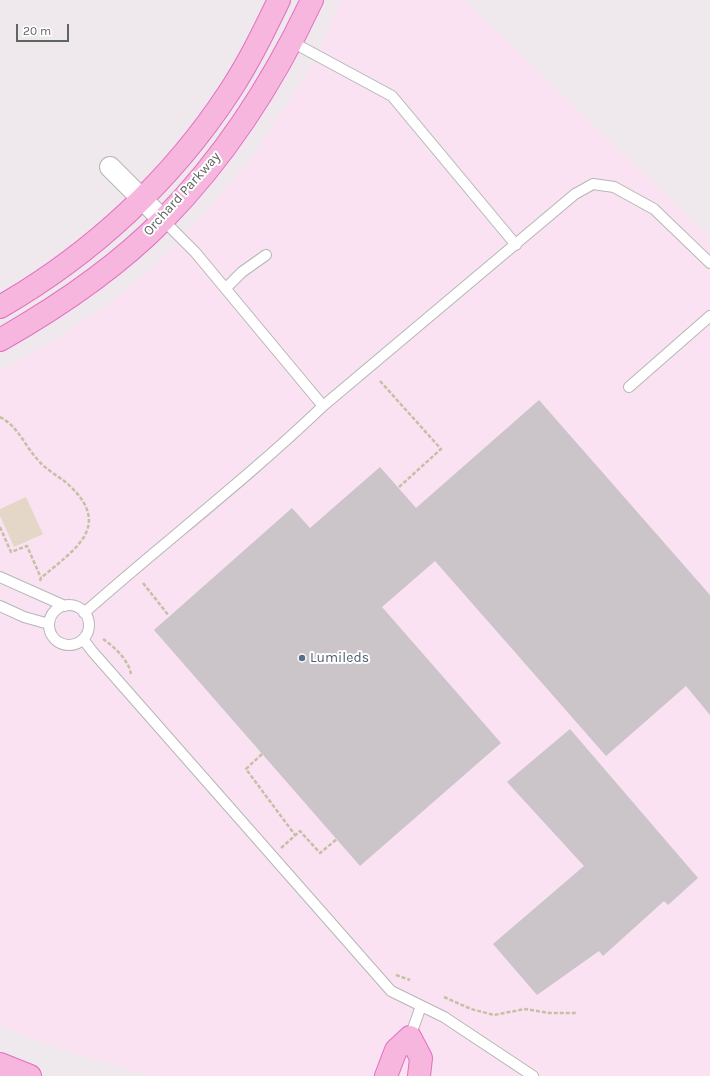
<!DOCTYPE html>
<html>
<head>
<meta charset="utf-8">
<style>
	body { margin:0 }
	#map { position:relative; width:710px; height:1076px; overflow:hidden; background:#efe8ed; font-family:Karla,sans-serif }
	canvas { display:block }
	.scale { position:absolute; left:16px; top:24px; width:53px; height:18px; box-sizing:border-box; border:2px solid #5f6660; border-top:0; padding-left:5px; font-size:12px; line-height:14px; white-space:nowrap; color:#5f6660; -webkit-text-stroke:3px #fff; paint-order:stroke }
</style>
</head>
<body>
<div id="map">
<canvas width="710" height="1076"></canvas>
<div class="scale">20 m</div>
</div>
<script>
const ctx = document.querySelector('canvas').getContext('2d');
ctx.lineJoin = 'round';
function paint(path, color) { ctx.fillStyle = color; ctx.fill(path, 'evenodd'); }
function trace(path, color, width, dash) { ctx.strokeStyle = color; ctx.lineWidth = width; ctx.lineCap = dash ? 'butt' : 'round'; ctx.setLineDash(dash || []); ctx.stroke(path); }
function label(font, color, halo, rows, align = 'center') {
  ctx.font = font + ' Karla,sans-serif'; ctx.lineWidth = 4; ctx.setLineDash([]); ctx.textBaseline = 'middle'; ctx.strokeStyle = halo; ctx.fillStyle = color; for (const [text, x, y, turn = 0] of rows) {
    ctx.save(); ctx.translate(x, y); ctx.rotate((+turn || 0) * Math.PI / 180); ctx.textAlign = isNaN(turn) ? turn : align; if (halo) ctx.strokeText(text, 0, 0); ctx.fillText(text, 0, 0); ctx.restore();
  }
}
const commercial = new Path2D(`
	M341,0H464L710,237V1076H149L34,1040L0,1025V371L56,339L110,303L154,266L209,209L256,152L310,69Z`);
const green = new Path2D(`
	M26,497L43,534L14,547L0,516V509Z`);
const building = new Path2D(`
	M539,400L710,595V715L686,686L606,756L435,561L382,607L501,743L360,866L154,630L292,508L310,528L380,467L416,508Z
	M570,729L698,878L668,905L664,901L603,956L599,951L537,995L493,944L584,866L507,782Z`);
const path = new Path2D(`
	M380,381L441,449L398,488
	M0,417C19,427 24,445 38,460C47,471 61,477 71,487C113,528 72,551 41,578L40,581
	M0,527L11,552L27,546L41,578
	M143,583L169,616
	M103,639C115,647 129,661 131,674
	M262,754L246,769L295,835
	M281,848L300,831L320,853L337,839
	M396,975L410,980
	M444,997L471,1009L494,1015L525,1009L549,1013H576`);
const service = new Path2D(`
	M292,42L392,96L516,245
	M163,220L195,252L323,406
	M226,288L242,272L266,255
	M629,387L710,316
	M0,577L65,606
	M49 625a20 20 0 1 1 40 0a20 20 0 1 1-40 0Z
	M0,606L24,617L49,624
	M84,613C163,543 247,479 323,406L575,194L593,184L614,187L654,209L710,263
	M83,639L92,651L391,991L444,1017L533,1076
	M410,1037L421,1006`);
const minor = new Path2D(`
	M110,167L163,220`);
const primary = new Path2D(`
	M0,307C92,254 172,180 230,91C249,62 264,31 279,0
	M0,340C58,307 116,268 163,220C226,156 274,81 312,0
	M0,1064L30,1076
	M386,1076L396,1050L410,1037L421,1058L419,1076`);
const markers = [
	[302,658,4,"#5c6f8a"]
];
const streetNames = [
	["Orchard Parkway",182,194,-48]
];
const serviceNames = [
	["Lumileds",310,658]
];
paint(commercial, '#fae2f3');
paint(green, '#e4d7c8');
paint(building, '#cbc4c9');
trace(service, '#b3b8b4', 12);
trace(minor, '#b3b8b4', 22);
trace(primary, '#e26ec3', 24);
trace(path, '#c6c0a3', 2.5, [4, 2]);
trace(service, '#fff', 10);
trace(minor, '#fff', 20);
trace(primary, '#f6b6dd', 22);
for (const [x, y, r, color] of markers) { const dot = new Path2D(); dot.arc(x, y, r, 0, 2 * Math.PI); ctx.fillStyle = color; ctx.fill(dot); trace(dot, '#fff', 1.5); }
label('14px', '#5f6660', '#fff', streetNames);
label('14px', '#4e5e75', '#fff', serviceNames, 'left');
</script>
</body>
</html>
